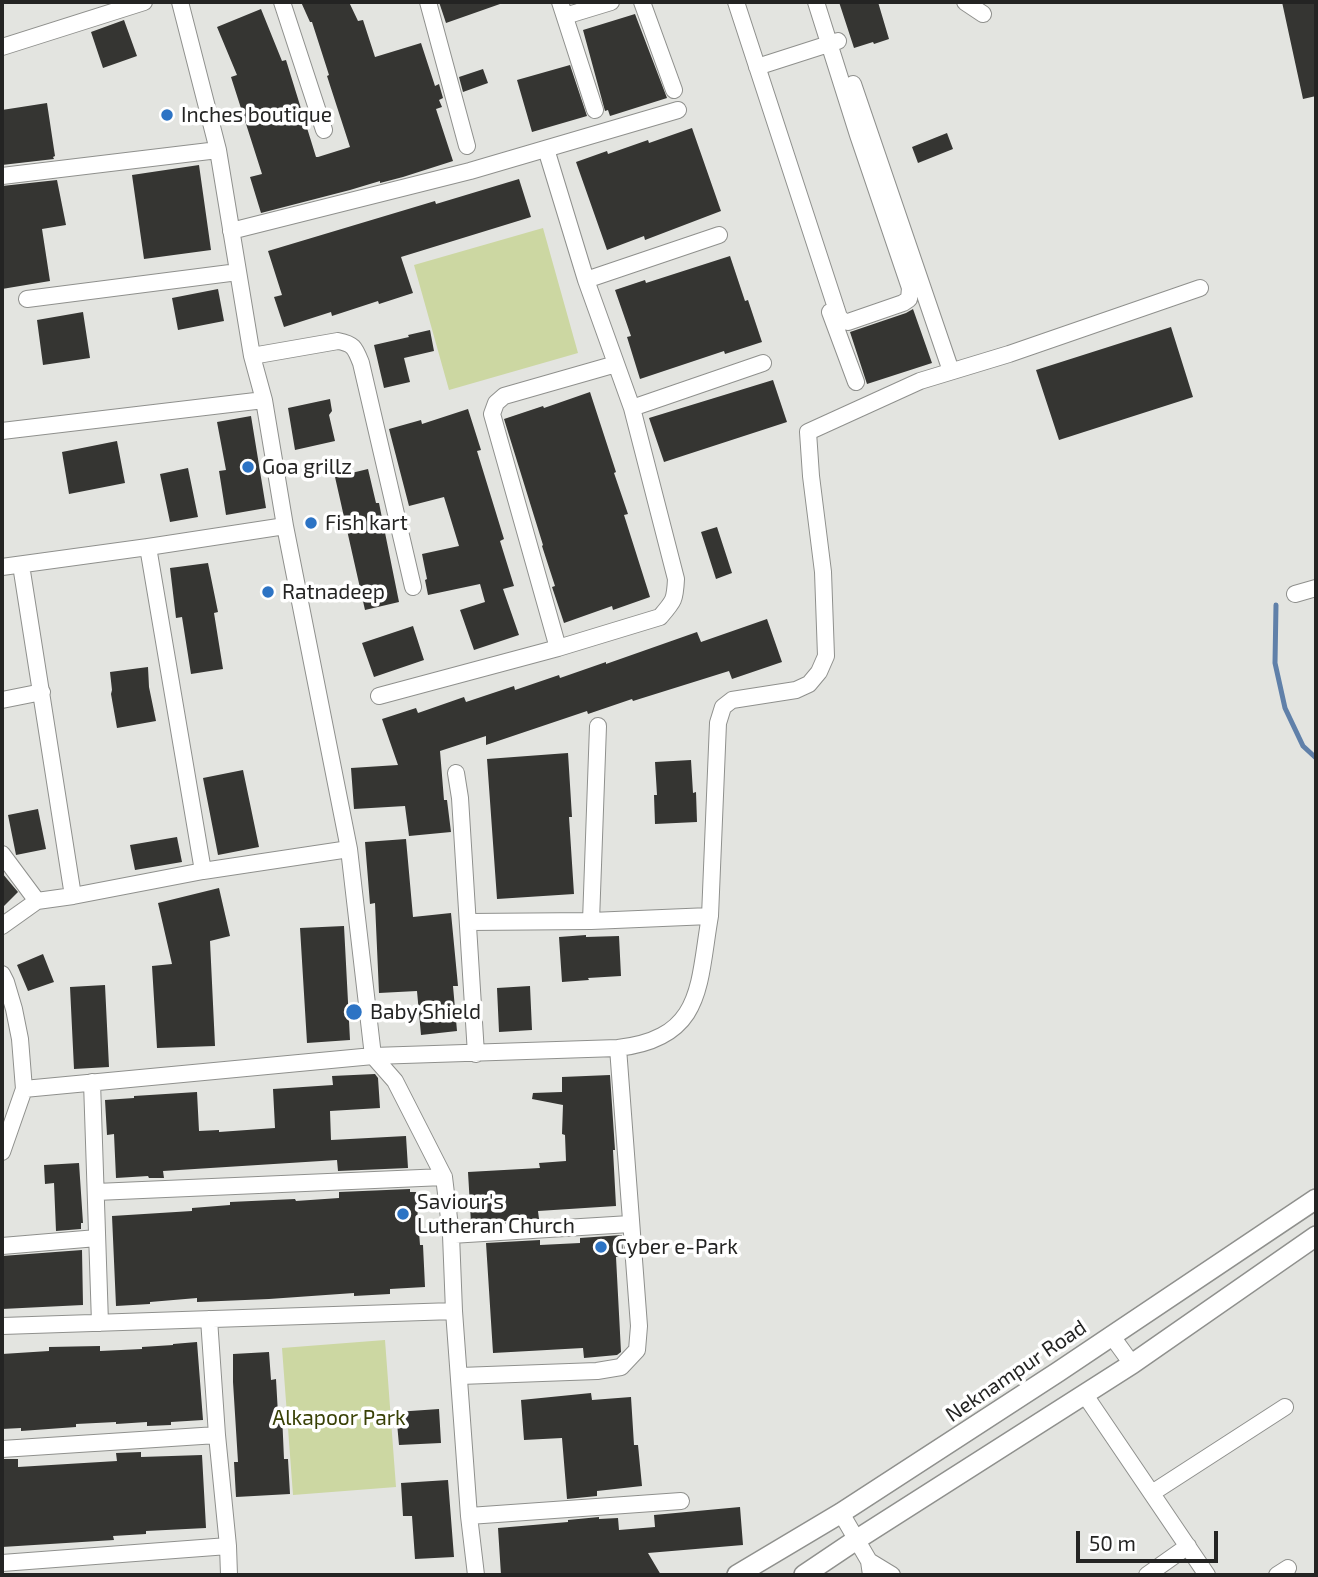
<!DOCTYPE html>
<html>
<head>
<meta charset="utf-8">
<style>
	body { margin:0 }
	#map { position:relative; width:1318px; height:1577px; overflow:hidden; background:#e3e4e0; font-family:"Exo 2",sans-serif }
	canvas { display:block }
	.frame { position:absolute; inset:0; border:4px solid #242423; pointer-events:none }
	.scale { position:absolute; left:1076px; top:1531px; width:142px; height:32px; box-sizing:border-box; border:4px solid #242423; border-top:0; padding-left:9px; font-size:21px; line-height:24px; white-space:nowrap; color:#242423; -webkit-text-stroke:5px #fff; paint-order:stroke }
</style>
</head>
<body>
<div id="map">
<canvas width="1318" height="1577"></canvas>
<div class="frame"></div>
<div class="scale">50 m</div>
</div>
<script>
const ctx = document.querySelector('canvas').getContext('2d');
ctx.lineJoin = 'round';
function paint(path, color) { ctx.fillStyle = color; ctx.fill(path, 'evenodd'); }
function trace(path, color, width, dash) { ctx.strokeStyle = color; ctx.lineWidth = width; ctx.lineCap = dash ? 'butt' : 'round'; ctx.setLineDash(dash || []); ctx.stroke(path); }
function label(font, color, halo, rows, align = 'center') {
  ctx.font = font + ' "Exo 2",sans-serif'; ctx.lineWidth = 7; ctx.setLineDash([]); ctx.textBaseline = 'middle'; ctx.strokeStyle = halo; ctx.fillStyle = color; for (const [text, x, y, turn = 0] of rows) {
    ctx.save(); ctx.translate(x, y); ctx.rotate((+turn || 0) * Math.PI / 180); ctx.textAlign = isNaN(turn) ? turn : align; if (halo) ctx.strokeText(text, 0, 0); ctx.fillText(text, 0, 0); ctx.restore();
  }
}
const green = new Path2D(`
	M543,228L578,353L449,390L414,265Z
	M385,1340L396,1487L293,1495L282,1348Z`);
const stream = new Path2D(`
	M1276,605L1275,663L1285,708L1303,746L1316,758`);
const building = new Path2D(`
	M301,2H349L358,21L363,20L375,57L421,43L435,86L439,84L443,98L439,100L442,107L436,109L453,161L403,177L380,183V181L350,190L261,213L250,177L262,174L231,77L237,75L217,27L261,9L282,61L286,60L316,157H318L350,147L327,76L329,75L312,22H310Z
	M439,2H500V4L446,23Z
	M839,2H878L889,39L874,44L873,42L854,48Z
	M1282,2H1316V96L1303,99Z
	M635,14L667,98L610,116L608,110L605,111L583,30Z
	M124,20L137,56L103,68L91,32Z
	M570,65L587,116L532,132L517,80Z
	M483,69L488,83L463,92L459,77Z
	M47,103L55,156L53,157L54,159L2,165V110Z
	M692,128L721,211L645,240L644,236L607,250L576,162L607,151L608,154L648,140L649,143Z
	M947,133L953,149L918,163L912,147Z
	M199,165L211,250L144,259L132,175Z
	M519,179L531,217L401,257L413,293L379,304L378,301L332,316L331,312L284,327L274,297L282,295L268,251L435,201L436,204Z
	M57,180L66,225L42,229L50,281L2,289V186Z
	M730,256L745,301L748,300L762,342L725,354L724,351L640,379L627,337L631,336L615,290L645,280L646,283Z
	M218,289L224,321L178,330L172,298Z
	M913,309L932,363L867,384L850,332L906,313Z
	M83,312L90,358L43,365L37,320Z
	M1171,327L1193,397L1059,440L1036,370Z
	M430,330L434,351L404,358L410,382L384,388L374,345L409,337L408,335Z
	M773,380L787,422L664,462L649,418Z
	M590,392L616,472L614,473L628,514L624,515L650,597L613,610L612,606L564,623L552,587L555,586L542,546L543,545L504,419L543,406L544,408Z
	M330,399L332,411L329,415L335,441L295,450L288,408Z
	M468,409L481,450L477,451L504,539L500,541L514,586L503,589L519,635L474,650L460,610L485,602L480,584L428,595L425,580L427,579L422,554L459,546L444,497L409,506L389,429L421,420L422,424Z
	M251,416L266,508L226,515L219,471L226,470L217,422Z
	M117,441L125,483L69,494L62,452Z
	M188,468L198,517L170,522L160,474Z
	M368,469L376,503H379L399,602L365,610L335,477Z
	M717,527L732,573L716,579L701,532Z
	M208,563L218,612L214,613L223,669L191,674L182,617L176,618L170,568Z
	M767,619L782,662L732,679L729,671L633,701L632,699L588,714L587,711L486,745V736L440,751L444,800H447L451,832L409,836L405,806L354,809L351,768L398,765L382,719L416,708L418,713L464,697L466,702L514,686L515,690L559,675L560,678L606,662V664L697,632L701,642Z
	M413,626L424,660L374,677L362,643Z
	M148,667L149,687L156,721L117,728L111,694L112,690L110,672Z
	M568,753L572,817H569L574,894L497,899L487,759Z
	M691,760L693,793L696,792L697,822L655,824L654,795H657L655,762Z
	M243,770L259,847L218,855L203,778Z
	M38,809L46,849L16,855L8,815Z
	M177,837L182,862L135,870L130,845Z
	M406,839L413,917L451,913L458,986H453L457,1031L421,1035L417,991L379,993L375,903L370,904L365,842Z
	M2,873L18,892L2,908Z
	M219,888L230,936L210,941L215,1046L157,1048L152,966L172,964L158,903Z
	M344,926L350,1040L307,1043L300,928Z
	M586,935V937L619,936L621,976L588,978L589,980L562,982L559,937Z
	M43,954L54,982L28,991L17,965Z
	M105,985L109,1067L74,1069L70,987Z
	M530,986L532,1030L499,1032L497,988Z
	M375,1074L378,1078L380,1108L330,1111L331,1140L406,1136L408,1168L338,1171L337,1160L163,1171L164,1178H149L148,1176L116,1178L114,1134L107,1135L105,1100L134,1098V1096L197,1092L199,1131L219,1130V1132L275,1128L273,1089L333,1085L332,1076Z
	M610,1075L615,1150H613L616,1206L538,1211L539,1219L471,1223L468,1172L540,1168L539,1163L566,1161L565,1135L562,1134L563,1105L532,1099L533,1093L562,1092V1077Z
	M79,1163L83,1223H81V1229L56,1231L54,1183L45,1184L44,1165Z
	M410,1189V1192H416L420,1245H423L425,1287L390,1289V1294L354,1296V1293L269,1299L197,1302V1298L150,1302V1304L116,1306L112,1216L192,1211V1208L230,1205V1202L295,1199L296,1201L339,1198V1192Z
	M622,1235L623,1257H616L621,1352L617,1355L584,1358L583,1348L493,1353L486,1243L540,1240V1245L580,1243V1238Z
	M82,1250L83,1305L2,1309V1256Z
	M197,1342L203,1420L171,1422V1425L147,1426V1422L116,1424V1422L76,1424V1427L21,1431V1428L2,1429V1354L49,1351V1347L100,1346V1351L142,1349V1347L173,1345V1344Z
	M269,1352L271,1380L276,1379L278,1414H282L284,1459H288L290,1494L236,1497L234,1462H238L233,1382V1354Z
	M591,1393L592,1400L631,1397L634,1445H638L642,1486L597,1491V1496L567,1499L562,1438L524,1440L521,1400Z
	M439,1409L441,1443L399,1445L396,1412Z
	M141,1452V1457L202,1455L206,1528L146,1531V1534L113,1536L114,1540L2,1547V1459H18V1467L117,1461L116,1453Z
	M448,1480L454,1557L415,1559L412,1516H403L401,1483Z
	M740,1507L743,1545L648,1553L661,1575H501L498,1528L568,1522V1520L599,1517V1519L618,1518L619,1530L655,1527L654,1515Z`);
const minor = new Path2D(`
	M180,2L218,150L252,356L264,400L285,526L349,849L373,1056L395,1081L444,1177L451,1235L454,1311L469,1516L476,1575
	M282,2L324,130
	M428,2L467,146
	M560,2L595,110
	M642,2L674,90
	M736,2L839,317L843,321L848,322L903,303L909,299L910,288L858,135L816,2
	M965,2L983,14
	M565,16L611,2
	M2,47L144,2
	M757,67L838,41
	M853,84L951,371
	M2,176L218,150
	M231,231L470,171L678,110
	M586,280L719,235
	M27,299L238,272
	M830,312L856,382
	M252,356L338,341C354,344 355,348 361,363L413,587
	M632,408L763,363
	M2,431L264,400
	M148,547L203,871
	M21,565L73,896
	M2,567L148,547L285,526
	M1295,594L1316,588
	M558,648L492,414L496,403L504,396L616,364
	M379,696L558,648L660,617C674,601 675,600 676,579L632,408L586,280L546,149
	M2,700L42,692
	M456,773L460,798L476,1054
	M2,854L37,901
	M591,921L598,726
	M469,922L591,921L710,916L718,723L723,707L732,700L796,690L809,684L819,672L826,656L823,572L811,476L808,432L920,381L1009,354L1200,288
	M2,926L37,901L73,896L203,871L349,849
	M2,974L6,982L14,1009L20,1039L24,1089L2,1152
	M618,1048C704,1038 698,985 710,916
	M92,1082L100,1323
	M24,1089L373,1056L618,1048L639,1326L637,1350L621,1367L597,1371L460,1376
	M96,1192L444,1177
	M451,1235L630,1224
	M2,1246L97,1238
	M209,1319L217,1435L228,1546L229,1575
	M2,1326L454,1311
	M1111,1335L1132,1364
	M1085,1395L1207,1575
	M2,1449L217,1435
	M1152,1493L1285,1407
	M841,1513L869,1561L871,1575
	M469,1516L681,1501
	M869,1561L892,1575
	M2,1563L228,1546
	M1147,1575L1188,1546
	M1277,1575L1288,1568`);
const tertiary = new Path2D(`
	M737,1575L841,1513L1058,1372L1316,1199
	M804,1575L856,1540L1132,1364L1316,1236`);
const markers = [
	[167,115,7,"#2c73c4"],
	[248,467,7,"#2c73c4"],
	[311,523,7,"#2c73c4"],
	[268,592,7,"#2c73c4"],
	[354,1012,9,"#2c73c4"],
	[403,1214,7,"#2c73c4"],
	[601,1247,7,"#2c73c4"]
];
const poiNames = [
	["Inches boutique",181,115],
	["Goa grillz",262,467],
	["Fish kart",325,523],
	["Ratnadeep",282,592],
	["Baby Shield",370,1012],
	["Saviour's",417,1202],
	["Lutheran Church",417,1226],
	["Cyber e-Park",615,1247]
];
const streetNames = [
	["Neknampur Road",1016,1371,-34]
];
const parkNames = [
	["Alkapoor Park",339,1418]
];
paint(green, '#ccd7a2');
trace(stream, '#6080a9', 5);
paint(building, '#353532');
trace(minor, '#8f908d', 18);
trace(tertiary, '#8f908d', 22);
trace(minor, '#fff', 16);
trace(tertiary, '#fff', 19);
for (const [x, y, r, color] of markers) { const dot = new Path2D(); dot.arc(x, y, r, 0, 2 * Math.PI); ctx.fillStyle = color; ctx.fill(dot); trace(dot, '#fff', 2.5); }
label('21px', '#242423', '#fff', poiNames, 'left');
label('21px', '#242423', '#fff', streetNames);
label('21px', '#394106', '#fff', parkNames);
</script>
</body>
</html>
